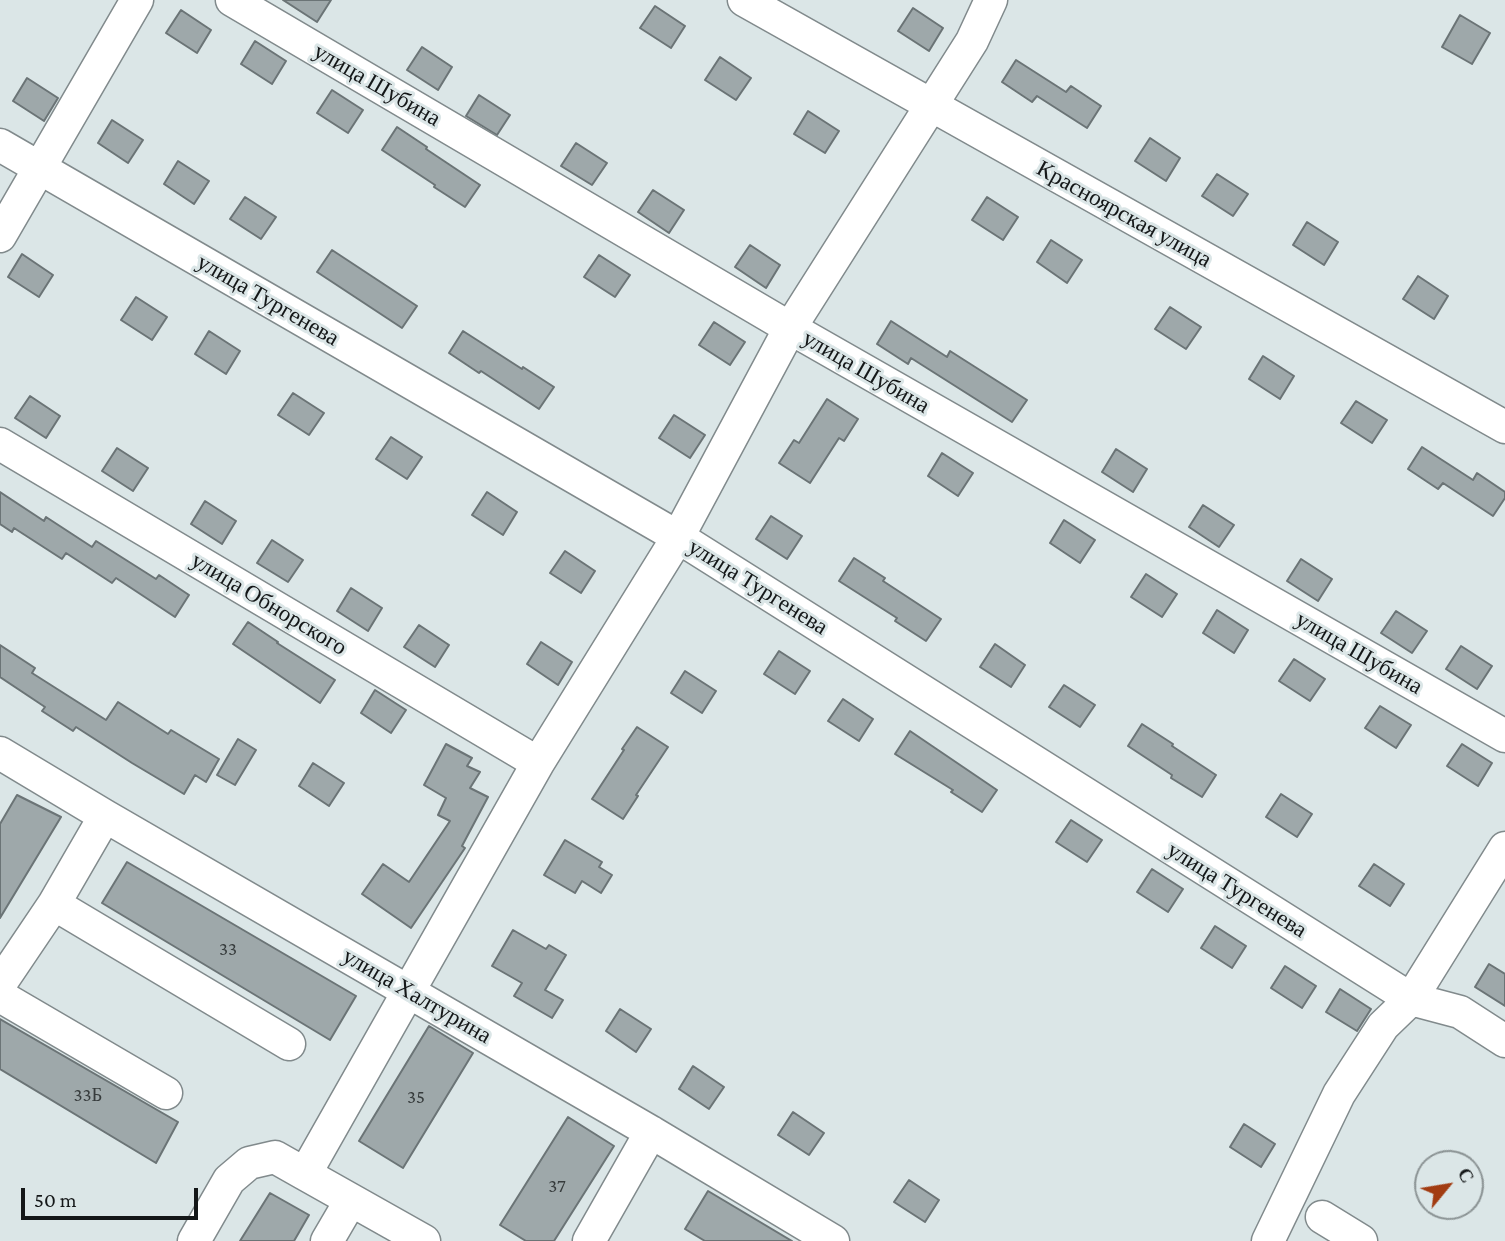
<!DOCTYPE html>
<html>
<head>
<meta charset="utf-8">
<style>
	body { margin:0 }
	#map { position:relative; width:1505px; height:1241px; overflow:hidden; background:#dbe6e7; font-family:"Crimson Pro",serif }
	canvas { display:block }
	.north { position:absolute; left:1414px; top:1150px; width:70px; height:70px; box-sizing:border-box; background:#dbe6e7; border:2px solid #8b9394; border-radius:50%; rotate:60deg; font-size:19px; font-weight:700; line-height:28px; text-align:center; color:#141718 }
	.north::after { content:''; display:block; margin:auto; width:24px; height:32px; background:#a23c12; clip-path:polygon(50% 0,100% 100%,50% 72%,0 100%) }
	.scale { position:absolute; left:21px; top:1188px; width:177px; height:32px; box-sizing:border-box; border:4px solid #141718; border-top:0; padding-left:9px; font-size:21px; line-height:24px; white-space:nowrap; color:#141718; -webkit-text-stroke:5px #dbe6e7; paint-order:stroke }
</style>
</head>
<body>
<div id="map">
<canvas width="1505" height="1241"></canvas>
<div class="north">С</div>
<div class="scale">50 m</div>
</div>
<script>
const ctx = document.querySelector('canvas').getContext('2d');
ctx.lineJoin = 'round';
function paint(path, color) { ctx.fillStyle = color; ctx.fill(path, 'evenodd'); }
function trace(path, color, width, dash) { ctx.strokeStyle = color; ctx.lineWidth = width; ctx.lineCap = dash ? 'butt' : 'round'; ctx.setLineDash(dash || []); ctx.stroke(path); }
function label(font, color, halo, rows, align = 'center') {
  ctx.font = font + ' "Crimson Pro",serif'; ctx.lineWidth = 6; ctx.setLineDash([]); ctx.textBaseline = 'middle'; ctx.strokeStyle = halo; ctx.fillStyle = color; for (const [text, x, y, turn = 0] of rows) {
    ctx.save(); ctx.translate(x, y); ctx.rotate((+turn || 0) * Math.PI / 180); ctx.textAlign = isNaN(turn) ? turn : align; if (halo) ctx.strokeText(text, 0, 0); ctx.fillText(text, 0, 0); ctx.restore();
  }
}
const building = new Path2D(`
	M283,0H331L317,22Z
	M655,6L685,26L671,48L640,28Z
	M913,8L943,28L929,51L898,31Z
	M181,10L211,30L197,53L166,33Z
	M1460,15L1490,33L1472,64L1442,47Z
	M255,41L286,61L272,84L241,64Z
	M422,47L452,67L438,90L407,70Z
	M720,57L751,78L736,100L705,80Z
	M1016,60L1066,92L1071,86L1101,106L1087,128L1037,96L1032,102L1002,82Z
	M27,78L58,98L44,121L13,101Z
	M332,90L363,110L348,133L317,113Z
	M479,95L510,115L497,135L466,116Z
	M808,111L839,131L825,153L794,134Z
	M112,120L143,140L128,163L98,143Z
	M397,127L427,147L426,149L480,185L465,207L434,187L435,185L382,150Z
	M1150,138L1180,158L1166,181L1135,161Z
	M576,143L607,163L592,185L561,166Z
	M178,161L209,181L194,204L164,184Z
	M1217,174L1248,194L1233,216L1202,196Z
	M653,190L684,210L669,233L638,212Z
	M245,197L276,217L261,239L230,219Z
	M987,197L1018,217L1003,240L972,220Z
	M1307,222L1338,242L1324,265L1293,245Z
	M1051,240L1082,260L1067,283L1037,262Z
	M750,245L780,265L766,288L735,267Z
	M332,250L417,306L402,328L317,272Z
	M22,254L53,275L39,297L8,277Z
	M599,255L630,275L615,297L584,277Z
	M1418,276L1448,296L1434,319L1403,299Z
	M136,297L167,317L152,340L121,320Z
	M1170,307L1201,327L1186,349L1155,329Z
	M891,321L947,357L950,351L1027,400L1012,422L911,358L908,364L877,344Z
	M714,322L745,342L730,365L699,345Z
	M209,331L240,351L226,374L195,354Z
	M463,331L522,369L523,367L554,387L539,409L481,371L479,373L449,353Z
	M1263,356L1294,376L1280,399L1249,379Z
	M293,393L324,413L309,435L278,415Z
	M30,396L60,416L46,438L15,418Z
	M827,399L858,419L844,441L839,438L810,483L779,463L794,440L799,443Z
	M1356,401L1387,420L1372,443L1341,423Z
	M674,415L705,435L690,458L659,438Z
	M391,437L422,457L407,479L376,459Z
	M1422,447L1473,480L1477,473L1505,492V498L1493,516L1443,483L1438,489L1408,469Z
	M117,448L148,468L133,491L102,471Z
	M1116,449L1147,469L1133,492L1102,472Z
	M942,453L973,473L958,496L928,476Z
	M0,492L44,521L46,517L92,547L96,541L156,579L159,575L189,595L175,617L116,578L112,583L66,553L62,559L14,528L12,532L0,524Z
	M487,492L517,512L503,535L472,515Z
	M205,501L236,521L222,544L191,524Z
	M1203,505L1234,525L1219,547L1189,527Z
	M771,516L802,536L787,559L756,539Z
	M1064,520L1095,540L1080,563L1050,543Z
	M272,540L303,560L288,582L257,563Z
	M565,551L595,571L581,593L550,573Z
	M854,558L885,578L883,581L941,619L926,641L895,621L897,618L839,581Z
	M1301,559L1332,579L1318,601L1287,581Z
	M1146,574L1177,594L1162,617L1131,597Z
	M351,588L382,608L368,631L337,611Z
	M1217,610L1248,630L1234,653L1203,633Z
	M1396,611L1427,631L1412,653L1381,633Z
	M248,622L278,642L277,643L335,680L320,703L233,644Z
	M419,625L449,645L435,667L404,647Z
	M541,642L572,662L558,685L527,664Z
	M995,644L1025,665L1011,687L980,667Z
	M0,645L35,668L32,673L106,720L118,702L168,734L171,730L219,759L206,782L195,775L184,794L132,763L76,727L73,731L42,711L45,707L0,677Z
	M1461,646L1492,666L1477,689L1446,669Z
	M779,651L810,671L795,694L764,674Z
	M1294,659L1325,679L1310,701L1279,681Z
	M685,671L716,691L702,713L671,693Z
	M1064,685L1095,705L1080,727L1049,707Z
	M375,690L406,710L391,733L361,713Z
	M843,699L873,719L859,741L828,721Z
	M1380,706L1411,725L1396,748L1365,728Z
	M1142,724L1173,744L1172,746L1216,775L1202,797L1171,778L1172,775L1128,746Z
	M637,727L668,747L636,795L638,796L623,819L592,799L624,750L622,749Z
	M910,731L997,790L982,812L951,792L953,790L895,754Z
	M238,739L256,750L235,785L217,775Z
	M446,744L472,758L467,766L480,772L470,788L488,797L462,846L465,848L411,928L362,894L383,864L409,882L450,821L438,815L446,798L424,785Z
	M1462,744L1492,763L1478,786L1447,766Z
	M313,763L344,783L329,806L299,786Z
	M1281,794L1312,814L1297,837L1266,817Z
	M17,795L61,817L0,918V824Z
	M1071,820L1102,840L1087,862L1056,842Z
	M565,840L602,862L599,867L612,875L601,893L582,881L575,893L544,875Z
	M127,862L356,996L330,1040L102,903Z
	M1374,864L1404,884L1390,906L1359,886Z
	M1152,869L1183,889L1168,912L1137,892Z
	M1215,926L1246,946L1232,968L1201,948Z
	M513,930L546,949L549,945L566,955L545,990L563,1000L552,1018L514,996L522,983L492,966Z
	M1489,964L1505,974V1006L1475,987Z
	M1285,966L1316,986L1302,1008L1271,988Z
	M1340,989L1371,1009L1357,1031L1326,1012Z
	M620,1009L651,1029L636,1052L606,1031Z
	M0,1019L178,1122L156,1163L0,1069Z
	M429,1026L473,1053L403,1168L359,1141Z
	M693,1066L724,1087L709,1109L679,1089Z
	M793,1112L824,1133L809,1155L778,1135Z
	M568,1117L614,1146L554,1241H526L500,1225Z
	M1244,1124L1275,1144L1261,1167L1230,1147Z
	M909,1180L939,1200L925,1222L894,1202Z
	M708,1191L792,1241H705L685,1229Z
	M270,1193L309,1215L294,1241H240Z`);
const minor = new Path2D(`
	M232,0L790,328L1505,736
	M744,0L1505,427
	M0,145L678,537L1411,999L1460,1012L1505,1041
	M0,236L137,0
	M0,444L538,763
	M0,753L105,816L651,1132L833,1241
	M105,816L54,904L289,1044
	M0,984L54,904
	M0,996L166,1093
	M305,1174L424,1241
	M1322,1217L1361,1241
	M194,1241L229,1180L249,1163L275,1157L305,1174L538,763L678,537L790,328L972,41L991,0
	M327,1241L351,1200
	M589,1241L651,1132
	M1268,1241L1339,1094L1383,1026L1411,999L1505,848`);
const numberNames = [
	["33",228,949],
	["33Б",88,1095],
	["35",416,1097],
	["37",557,1186]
];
const streetNames = [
	["улица Шубина",377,85,30],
	["Красноярская улица",1124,214,29],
	["улица Тургенева",268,300,30],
	["улица Шубина",866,372,30],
	["улица Тургенева",758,587,32],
	["улица Обнорского",269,604,31],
	["улица Шубина",1359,653,30],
	["улица Тургенева",1237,890,32],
	["улица Халтурина",417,996,30]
];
paint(building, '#9ea8aa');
trace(building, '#6b7476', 2);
trace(minor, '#818a8c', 35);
trace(minor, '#fff', 32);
label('19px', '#363b3c', null, numberNames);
label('23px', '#141718', '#dbe6e7', streetNames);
</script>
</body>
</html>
